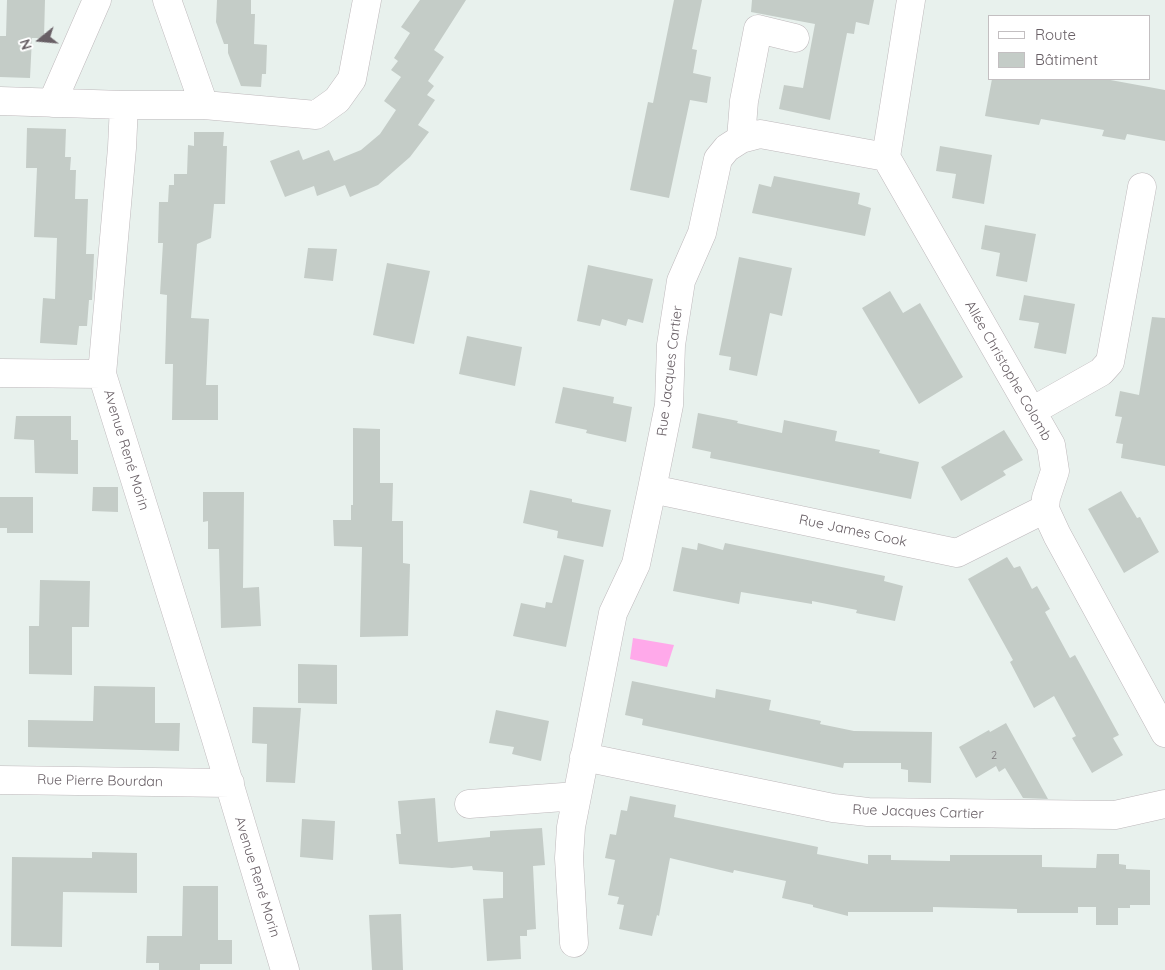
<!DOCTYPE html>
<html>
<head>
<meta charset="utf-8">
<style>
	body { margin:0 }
	#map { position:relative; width:1165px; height:970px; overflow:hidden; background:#e8f1ed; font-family:Quicksand,sans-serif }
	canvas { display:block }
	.legend { position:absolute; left:988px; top:15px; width:162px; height:65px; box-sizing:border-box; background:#fff; border:1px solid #c3bfc1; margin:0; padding:6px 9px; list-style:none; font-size:15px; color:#685f65 }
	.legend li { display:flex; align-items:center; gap:10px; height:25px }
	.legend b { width:25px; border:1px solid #c3bfc1 }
	.north { position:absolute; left:15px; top:15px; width:50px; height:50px; -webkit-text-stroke:4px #fff; paint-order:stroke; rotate:253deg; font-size:14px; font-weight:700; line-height:20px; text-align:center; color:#685f65 }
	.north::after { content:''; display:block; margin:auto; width:18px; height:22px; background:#685f65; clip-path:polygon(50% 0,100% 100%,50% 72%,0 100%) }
</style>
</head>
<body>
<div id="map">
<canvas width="1165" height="970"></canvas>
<ul class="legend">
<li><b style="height:6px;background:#fff"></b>Route</li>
<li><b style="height:14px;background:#c4ccc7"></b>Bâtiment</li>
</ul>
<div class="north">N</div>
</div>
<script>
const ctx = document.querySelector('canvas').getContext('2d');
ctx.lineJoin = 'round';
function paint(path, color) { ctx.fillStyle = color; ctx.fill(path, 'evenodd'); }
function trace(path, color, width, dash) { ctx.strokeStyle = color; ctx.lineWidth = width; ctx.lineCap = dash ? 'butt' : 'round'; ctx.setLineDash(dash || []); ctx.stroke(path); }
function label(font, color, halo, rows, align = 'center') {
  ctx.font = font + ' Quicksand,sans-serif'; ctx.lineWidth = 5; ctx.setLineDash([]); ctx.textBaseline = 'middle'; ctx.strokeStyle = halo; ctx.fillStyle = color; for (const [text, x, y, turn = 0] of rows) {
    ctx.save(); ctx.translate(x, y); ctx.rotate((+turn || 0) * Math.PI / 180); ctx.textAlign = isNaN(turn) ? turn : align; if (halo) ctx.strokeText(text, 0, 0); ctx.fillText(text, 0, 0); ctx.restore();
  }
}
const water = new Path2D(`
	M633,638L674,645L667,667L630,659Z`);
const building = new Path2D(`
	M7,0H45L44,38H32L30,78L0,77V36H6Z
	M217,0H251V14H255L254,44L267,45L266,74H262L261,87L241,86L228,53V44H224L216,22Z
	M420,0H466L434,50L444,57L428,81L434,86L427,95L435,100L418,125L429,132L410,157L378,185L350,197L345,185L317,196L314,186L285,197L270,161L299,150L303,160L329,150L334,161L361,150L380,134L396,110L384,101L401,77L391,70L398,61L394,58L410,33L401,27Z
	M674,0H702L692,49L697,50L693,73L711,77L707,103L690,100L669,198L630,190L648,102L653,103Z
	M752,0H874L869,25L856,22L854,34L847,33L830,120L779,109L784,85L803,88L815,24L751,12Z
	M992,79H1105L1165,90V141L1127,134L1125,140L1102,136L1104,130L1041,119L1039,125L985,116Z
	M27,128L66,129L65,157H71L70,170H76L75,199H88L86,254H94L92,300H89L87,326H79L77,345L40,343L43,298L55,299L57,238L34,237L37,168H26Z
	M194,132H224L223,146H227L225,204H214L211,238L197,244L191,318L209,319L206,385H218V420H172L173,364H165L167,295L160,294L163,243H158L159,202H168L169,185H174V174H187L188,145L194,146Z
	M940,146L992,155L984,204L952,198L956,174L936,171Z
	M774,176L860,193L858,204L871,208L865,236L752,213L759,184L771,187Z
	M985,225L1036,234L1027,282L996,276L1000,253L981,249Z
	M308,248L337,249L333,281L304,278Z
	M739,257L792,268L782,316L770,313L757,376L729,370L731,357L719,355Z
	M387,263L430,271L414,344L373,335Z
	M588,265L653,279L643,323L628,319L626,326L602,319L600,326L577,321Z
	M890,291L903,313L920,303L963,377L919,404L862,308Z
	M1024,295L1075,304L1066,354L1034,348L1039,323L1019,320Z
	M1152,317L1165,318V466L1121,458L1123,444L1116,443L1122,417L1115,416L1120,391L1139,395Z
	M467,336L522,347L515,386L459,374Z
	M563,387L614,397L613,403L632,407L626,442L586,433L587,430L555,423Z
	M698,413L738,421L737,423L782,433L784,420L837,431L835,441L880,450L879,453L919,462L911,499L710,458L711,452L692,448Z
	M16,416H71V440H78V474L35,473L34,440L14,439Z
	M353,428L380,429V483H393L392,521H403V563L410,564L408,636L360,637L362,547L334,546L333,520H351V505H353Z
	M1004,430L1023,460L1003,471L1006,475L961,501L941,467Z
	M93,487H118V512L92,511Z
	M530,490L572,499V502L611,510L603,547L557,538L558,531L523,523Z
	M1121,491L1137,518L1140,517L1159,552L1124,573L1088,509Z
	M203,492H244L243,588L259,587L261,626L221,628L219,549H208V521L203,522Z
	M0,497H33V533H7V528H0Z
	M698,543L723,550L725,543L885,576L884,581L903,586L895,621L856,613L857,610L812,601V604L741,592L739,604L673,591L682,547L697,550Z
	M564,555L584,560L566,647L513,636L521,603L545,608L546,602L552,603Z
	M1007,557L1014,568L1020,566L1032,589L1037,586L1050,609L1045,612L1070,658L1075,655L1119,735L1113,738L1123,755L1092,773L1072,738L1076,736L1054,696L1034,708L1010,662L1013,660L968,579Z
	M40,580L90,581L89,627H72V675L29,674V626H39Z
	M298,664L337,665V704L298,703Z
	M632,681L715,698L716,689L771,700L769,710L821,721L820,724L854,731L932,732L931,783L908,782V770L901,769V763H844L843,768L642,725L643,719L625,715Z
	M94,686L155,687V723H180L179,751L28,747V720L93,721Z
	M253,707L301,708L295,783L266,782L267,744L252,743Z
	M496,710L549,721L541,761L512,754L514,747L489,743Z
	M1006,723L1048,799L1023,798L1005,768L999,772L996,766L976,778L959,747L989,730L990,732Z
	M630,796L676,805L674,817L818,847L817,854L868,864V855H891V860L950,861V855H1042V867L1096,868L1097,854H1119V864L1126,865V869L1150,870V905H1130V908H1118V925H1096V907H1078V913H1017V909L933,907V912H848V916L813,907V905L782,898L786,881L734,870L733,873L670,858L659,916L657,915L652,936L619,929L624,905L617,904L619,897L608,895L615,860L605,858L610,834L616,835L621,810L627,811Z
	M435,798L438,842L490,837V831L542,828L545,865L533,866L536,929L527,930V936H520L521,959L487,961L483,899L503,898V872L473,870L472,866L452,868L399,864L396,834H401L398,801Z
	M302,819L335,821L333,860L300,857Z
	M92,852L137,853V893L63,892L62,947L11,946L12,857L92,858Z
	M183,886H218V940H232V964H200V970H159V963H146L147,936H182Z
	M401,914L403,970H372L369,915Z`);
const minor = new Path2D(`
	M167,0L204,105
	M911,0L886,157L1051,445L1055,471L1046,498L1045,509L1057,535L1165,733
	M0,101L124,105H204L316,115L337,100L352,79L367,0
	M52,103L97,0
	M124,105L122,148L102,374L215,736L285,970
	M741,139L744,101L758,29L795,38
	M0,373L102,374
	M1032,411L1101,372L1110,362L1142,187
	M652,489L957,553L1045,509
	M584,757L833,808L868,812L1115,815L1165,804
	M0,780L230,783
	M469,804L577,796
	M574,943L569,858L571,827L613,613L636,564L652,489L669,405L671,345L681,281L702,233L718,159L727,148L741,139L760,134L886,157`);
const numberNames = [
	["2",994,756]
];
const streetNames = [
	["Rue Jacques Cartier",670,371,-83],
	["Allée Christophe Colomb",1008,371,60],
	["Avenue René Morin",126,450,73],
	["Rue James Cook",853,531,12],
	["Rue Pierre Bourdan",100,781,1],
	["Rue Jacques Cartier",918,812,2],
	["Avenue René Morin",257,877,73]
];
paint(water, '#ffa9ea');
paint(building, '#c4ccc7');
trace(minor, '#beb8bb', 29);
trace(minor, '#fff', 28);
label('11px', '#7f7a7e', null, numberNames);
label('14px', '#685f65', '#fff', streetNames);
</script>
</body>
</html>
